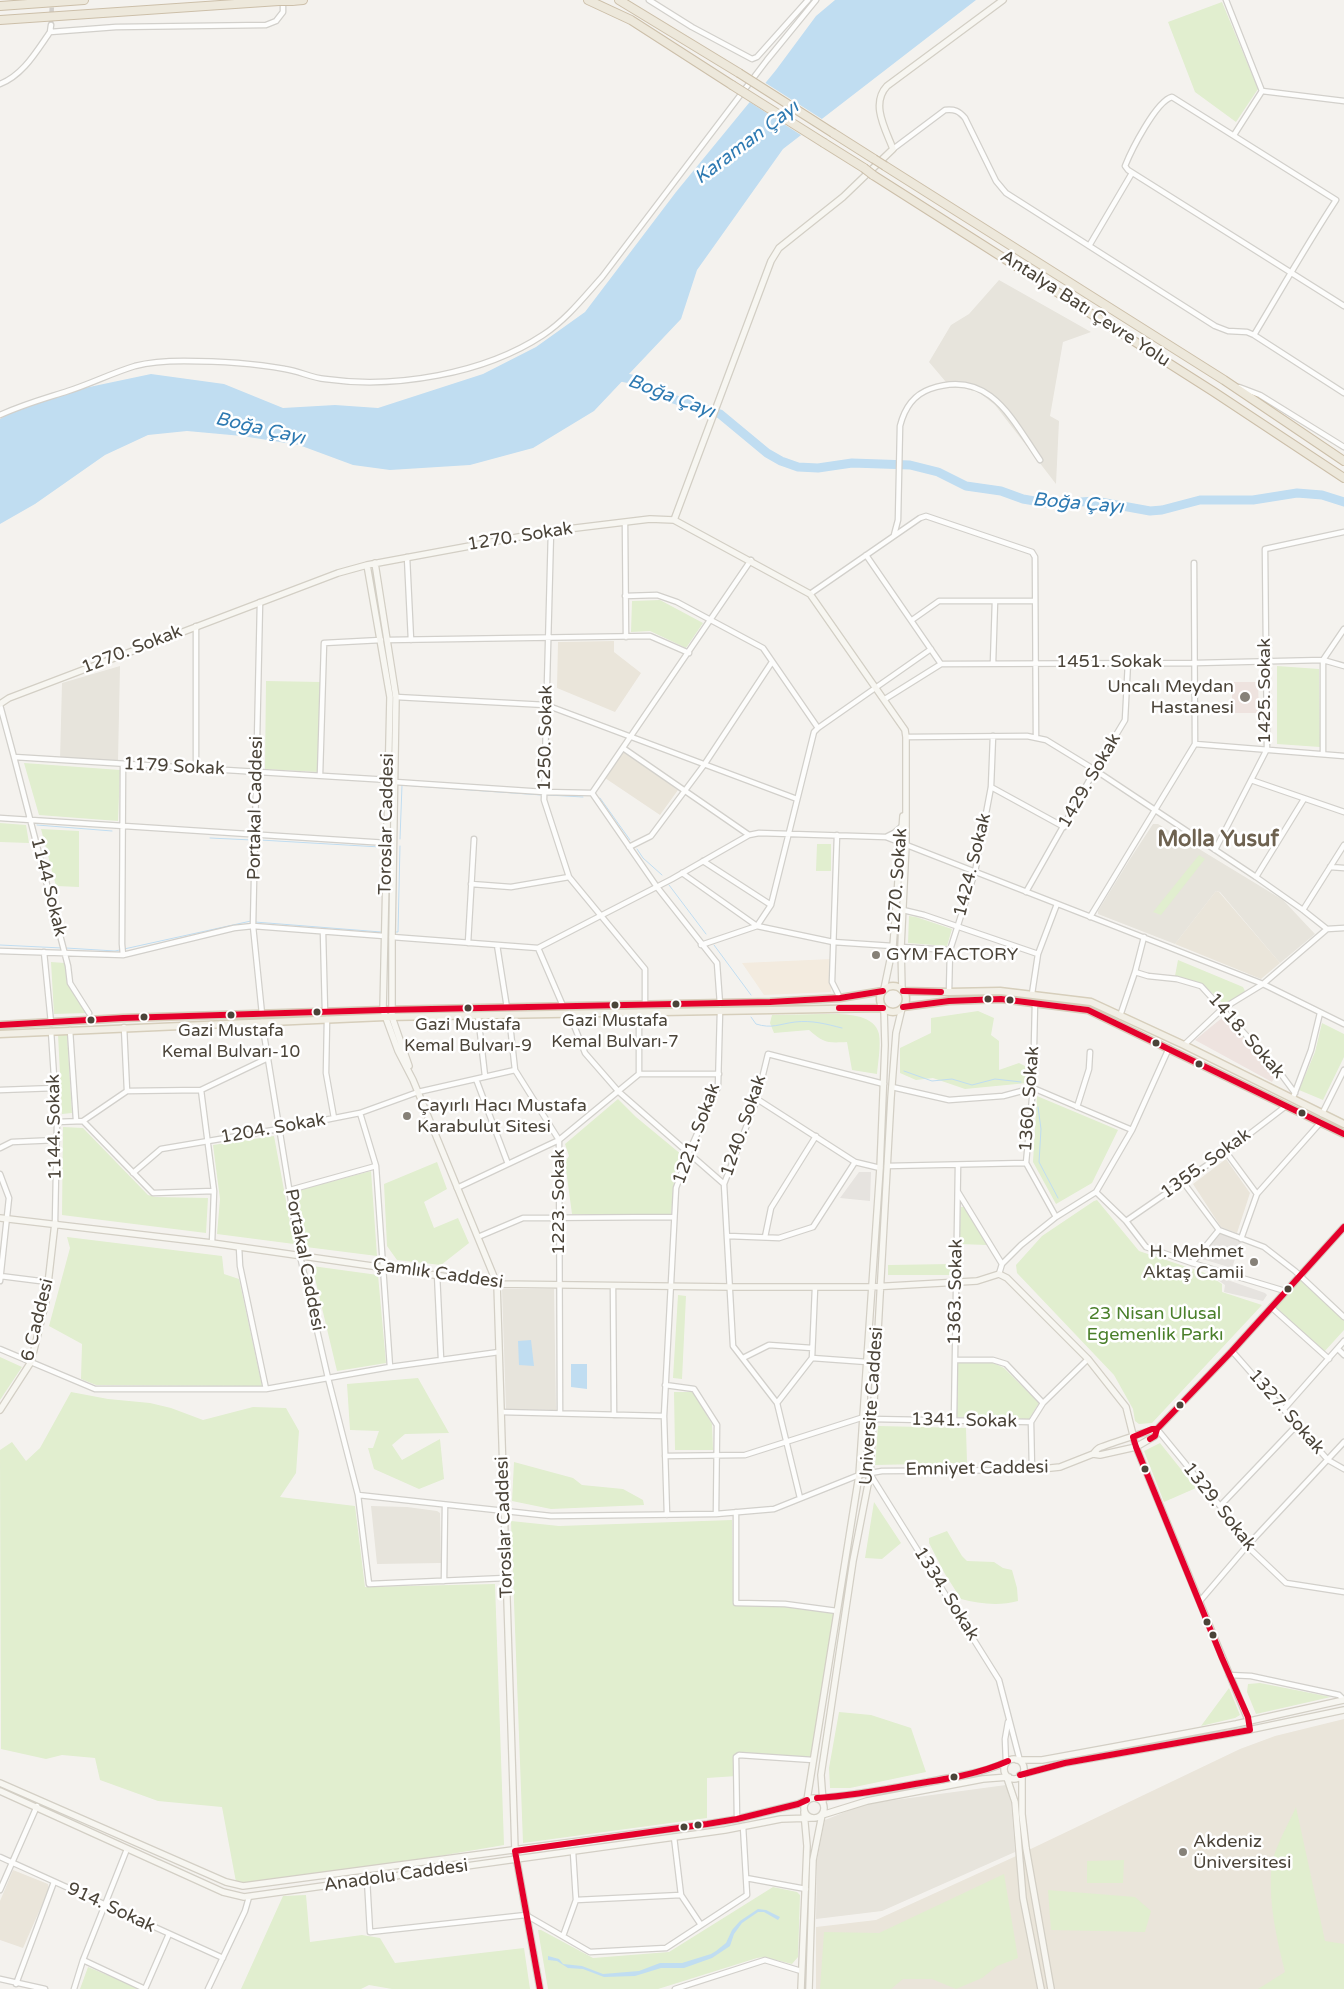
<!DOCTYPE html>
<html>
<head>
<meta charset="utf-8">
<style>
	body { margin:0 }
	canvas { display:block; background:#f4f2ee }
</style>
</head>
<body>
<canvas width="1344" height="1989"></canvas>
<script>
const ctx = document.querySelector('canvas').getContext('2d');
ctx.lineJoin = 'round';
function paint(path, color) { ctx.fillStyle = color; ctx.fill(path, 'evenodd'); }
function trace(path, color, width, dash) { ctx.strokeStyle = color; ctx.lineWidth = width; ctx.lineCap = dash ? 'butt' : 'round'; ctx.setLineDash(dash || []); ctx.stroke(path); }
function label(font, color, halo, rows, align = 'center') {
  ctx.font = font + ' "Varela Round",sans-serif'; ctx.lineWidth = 5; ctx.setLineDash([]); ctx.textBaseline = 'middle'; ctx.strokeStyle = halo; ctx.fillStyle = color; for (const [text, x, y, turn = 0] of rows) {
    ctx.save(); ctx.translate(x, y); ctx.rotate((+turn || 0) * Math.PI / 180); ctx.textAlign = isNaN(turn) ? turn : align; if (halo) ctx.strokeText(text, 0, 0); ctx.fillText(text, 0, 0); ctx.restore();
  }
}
const residential = new Path2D(`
	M999,280L1091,332L1063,342L1050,416L1059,421L1056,484L995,405L980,393L964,388H951L929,362L951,325L969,314Z
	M120,666L118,761L60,760L62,683Z
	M1153,824H1158L1283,900L1315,934L1280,963L1220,892L1216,891L1175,944L1098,914V911L1130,859Z
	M502,1289H554L556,1410L506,1409Z
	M371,1506L407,1507L437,1511L440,1513L441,1563L377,1564Z
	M1006,1785L1011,1803L1015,1852L882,1911L816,1919L817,1860L825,1820L865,1804Z`);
const commercial = new Path2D(`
	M832,959L831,992L764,995L742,963Z`);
const education = new Path2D(`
	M614,641V652L641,673L615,712L557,688L558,642Z
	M624,752L678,790L660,815L605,778Z
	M1216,891L1219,892L1280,963L1261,979L1175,944Z
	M1226,1159L1250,1193L1237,1233L1221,1227L1193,1184Z
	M1344,1719V1989H816V1927L876,1920L1014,1857L1240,1749L1275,1736Z
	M13,1870L48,1884L49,1889L23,1948L0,1940V1901Z`);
const medical = new Path2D(`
	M1232,682H1258L1259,713H1232Z
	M1223,1017L1277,1073L1272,1082L1195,1040Z`);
const green = new Path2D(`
	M1222,2L1258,89L1236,122L1195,92L1168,22Z
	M660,600L703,623L686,648L650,631L631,632L632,601Z
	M1277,666L1319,669L1320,747L1277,744Z
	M266,681L321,682L318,772L265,769Z
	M24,763L120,770L118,821L39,815Z
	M0,823L26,825L29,843L0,842Z
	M41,829L79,831V887L56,886Z
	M817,844H831V871H816Z
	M1199,855L1205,859L1161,915L1153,912Z
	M909,916L916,917L952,929L947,946L908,943Z
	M1178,960L1243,987L1245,991L1243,994L1224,1005C1207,986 1201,982 1175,976Z
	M51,962L65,963L67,984L87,1013L54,1014Z
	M978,1011L994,1018L991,1035L999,1041V1070L1019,1063L1027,1067V1083L965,1089L933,1078L916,1080L900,1073V1048L931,1033V1018Z
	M823,1014C840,1014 874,1012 879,1034C881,1046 878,1062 877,1074L852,1070L847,1042C827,1043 824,1043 809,1030L774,1033L770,1023L772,1015Z
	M1322,1023L1344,1034V1057L1323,1100L1299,1090L1315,1052Z
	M58,1034H67L72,1113L62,1114Z
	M1037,1096L1118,1130L1092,1183L1056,1204L1033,1162Z
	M618,1099L636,1117L682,1155L675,1172L671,1214H572L565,1162L569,1156L565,1144Z
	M63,1127L83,1128L148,1195L155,1197L208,1198L206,1233L62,1215Z
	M274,1136L294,1244L217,1234L220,1199L213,1145Z
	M437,1162L447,1189L424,1202L434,1228L458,1218L469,1243L441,1265L397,1260L387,1246L384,1184Z
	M371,1171L377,1256L306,1247L296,1191Z
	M1097,1200L1139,1251L1217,1277L1216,1280L1222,1284V1292L1262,1305L1152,1423L1139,1424L1135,1421L1133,1409L1114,1375L1017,1273L1016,1265L1042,1236L1094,1201Z
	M961,1207H965L987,1245L959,1244Z
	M67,1237L222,1256L224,1274L239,1279L262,1386L96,1385L81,1379L82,1344L49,1326L70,1248Z
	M952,1264V1275H888V1265Z
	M312,1266L378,1275L386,1363L337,1371Z
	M1300,1280L1344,1320V1330L1324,1352L1275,1306Z
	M678,1295L686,1296L682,1379L673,1378Z
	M0,1357L22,1367L0,1400Z
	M958,1362L994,1363L1004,1368L1039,1403L1029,1419L957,1417Z
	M418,1378L449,1433L405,1434L392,1445L402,1460L440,1439L444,1479L419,1489L374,1469L368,1448H373L379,1431L350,1430L347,1384Z
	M71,1392L108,1399L150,1403L171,1408L203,1420L253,1407L286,1408L299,1431L296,1473L280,1497L355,1506L365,1587L495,1584L504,1845L392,1864L255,1882H236L222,1807L158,1801L100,1780L95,1758L62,1755L46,1759L1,1749L0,1450L12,1442L26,1461L40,1448Z
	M674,1392H693L712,1424L713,1450H675Z
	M878,1426L966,1428L967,1463L875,1465Z
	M1160,1443L1196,1488L1164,1502L1144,1451Z
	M514,1462L573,1478L582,1485L623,1489L643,1500L644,1505L551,1509L512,1501Z
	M874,1502L901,1543L882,1559L865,1558Z
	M732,1520L733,1603L785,1604L837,1611L813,1760L739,1755L736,1758L737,1776L707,1778V1818L523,1843L511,1521L559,1526Z
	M947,1531L962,1556L967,1561L994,1562L1003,1568L1012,1570L1017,1588L1018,1601C1000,1606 979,1604 961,1599L945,1574L929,1543V1538Z
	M1260,1683L1331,1697L1256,1714L1247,1692L1248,1684Z
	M1229,1688L1240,1715L1235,1718L1201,1726Z
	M839,1712L871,1715L911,1728L926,1772L850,1788H830L829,1768Z
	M1296,1807L1325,1941L1344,1944V1989H1258L1285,1972C1277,1940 1269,1906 1271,1872C1271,1854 1288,1825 1296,1807Z
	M1124,1860L1123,1883H1087V1861Z
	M1004,1874L1018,1958L997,1966L982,1978L956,1989L932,1979H903L891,1989H820L824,1932L879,1933Z
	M773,1887L797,1892L800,1895L798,1957L792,1964L764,1957L757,1958L658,1989H548L538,1930H541L593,1958L669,1952Z
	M1048,1890L1135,1897L1151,1911L1145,1932L1051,1930Z
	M306,1895L310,1942L362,1935L380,1938L395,1963L524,1948L530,1989H392L369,1985L361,1989H241L283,1896Z
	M88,1967L138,1988V1989H80Z`);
const parking = new Path2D(`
	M859,1172H871L870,1201L840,1198Z
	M1219,1232L1241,1241L1232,1268L1202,1259Z
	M1219,1277L1265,1293L1267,1295L1263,1301L1224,1292L1225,1285L1218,1280Z`);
const water = new Path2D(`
	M835,0H976L783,149L697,270L681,319L594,411L533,448L470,465L390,470L353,465L299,445L242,436L187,431L148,435L105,455L35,504L0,524V419L9,414L50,397L75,390L151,374L224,384L283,408L335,405L378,408L483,374L536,347L585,312L676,192L776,70L816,16Z
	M531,1340L534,1366L519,1365L518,1341Z
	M571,1364H587V1389L571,1387Z
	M758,1909L766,1910L780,1917L778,1920L764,1912H758L742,1923L734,1934L730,1946L712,1958L684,1968H661L635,1976L604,1977L583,1969L568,1968L557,1961L548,1960V1956L559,1959L563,1964L582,1966L603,1974L639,1971L660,1963H682L711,1954L716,1951L726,1943L732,1930L740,1921Z`);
const pier = new Path2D(`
	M764,82L825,121L804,137L748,101Z`);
const stream = new Path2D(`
	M548,795L583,797
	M600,798L630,840
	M37,825L112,831
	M210,838L252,840
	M400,839L402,785L541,795
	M260,840L380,847
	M637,849L643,858L662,875
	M669,885L706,934
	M255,922L381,932
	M394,932H398L400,846
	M0,945L62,948
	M714,945L751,995
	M66,948L115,951L251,921
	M751,1017L756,1024C772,1029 779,1024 795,1022C812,1020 826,1024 842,1028
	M904,1071L932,1081L952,1079L972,1085L995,1079L1021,1082
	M1038,1107L1041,1129L1039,1162L1058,1198`);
const river = new Path2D(`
	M616,376L631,379L664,396L720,414L767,453L781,461L798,467L818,468L852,463L910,465L938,472L966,486L1001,491L1023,499L1052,504L1095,501L1150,511L1162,510L1200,500H1253L1297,493L1322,495L1344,502`);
const streetTunnel = new Path2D(`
	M51,25L52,2`);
const street = new Path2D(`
	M649,0L692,27L752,59L757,57L808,0
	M1226,0L1262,91
	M50,32L116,27L266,25L276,21L283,12V0
	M0,84C23,75 36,52 50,32L51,25
	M1234,135L1262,91L1344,101
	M893,149L945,110C955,109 959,111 965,118L996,181L1006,193L1215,326L1228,331L1247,332L1254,335L1344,393
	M1089,246L1132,173
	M1254,335C1281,290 1307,244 1336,200L1172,97C1156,101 1131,151 1125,166L1128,170L1344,306
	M1239,387L1260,395L1344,447
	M0,415C24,404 43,399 68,391C90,384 112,373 135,366C150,362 168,361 184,361C217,361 252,363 285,369C299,371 312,378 325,379C395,389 484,374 543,335C566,320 584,297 602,277L767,60L816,0
	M625,523L626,637
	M551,531L544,800L569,877L645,969V1004
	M894,535L898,520L900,426C904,410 913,395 930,389C989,368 1012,419 1040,460
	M866,555L941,664
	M407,557L411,640
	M810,594L920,518L926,516L1032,552L1035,557L1036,738
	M625,596L657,595L677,602L763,648L818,728
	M260,602L253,926L262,1014
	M912,620L939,601H1035
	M196,626V768
	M387,640L650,636L689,653
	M993,663L995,601
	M396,697L546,705L797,799
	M885,699L941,664L1196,663L1323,660L1344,666
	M0,705L14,757L389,780
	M906,737L1027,736L1046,740L1095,770L1256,877L1303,910L1327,929L1344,928
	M1195,744L1344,756
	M623,748L749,835
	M1323,754V660L1344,629
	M14,757L68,966L70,983L89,1013
	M123,765L122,944L123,955
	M320,775L324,643L381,640
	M1251,780L1344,812
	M395,782L544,792L592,793L751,560
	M991,787L1064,827
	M592,793L657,887L717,963L720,1004
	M0,818L387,843
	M837,835L832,982L840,998
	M886,837L894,833L901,827
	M629,847L651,836L704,765L772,662
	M1215,850L1267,749L1265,549L1344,532
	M703,861L771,905
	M1330,867L1344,868
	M682,873L757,926L771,905L814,732L818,728L931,649
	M1256,877L1304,799
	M471,884L511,887L569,877
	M1026,892L1095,770L1125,720L1128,662
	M903,910L924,915L1038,954
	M1303,910L1344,845
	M1090,917L1195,744L1194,563
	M323,932L325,1012
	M392,937L538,948L672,879L749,835L759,833L886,837L1263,984L1344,1024
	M468,943L474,839
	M497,945L507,1008
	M701,945L757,926L833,942L893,946
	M901,947L950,950
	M538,948L563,1006
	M0,951L123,955L234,928L253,926L384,936
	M44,952L51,1023
	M1135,972L1148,976L1177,979L1201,986L1278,1070L1295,1093
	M949,992L950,950L975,872L991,787L993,736
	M1032,994L1038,954L1057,904
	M1035,1003L1033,1088L1026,1163L1056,1217
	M569,1013L585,1053L619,1092L724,1184
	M478,1015L485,1076
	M509,1015L515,1070L559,1140L560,1412
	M1120,1016L1135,972L1144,937
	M327,1019L326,1073L334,1118
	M262,1022L300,1256L328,1378L358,1495L369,1584L506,1578
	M70,1030L76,1120
	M51,1031L57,1122L55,1223
	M1184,1045L1222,1009L1263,984L1327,929
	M639,1074H719
	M476,1079L508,1164
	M892,1087L949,1100L1003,1096L1033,1088L1132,1130
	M0,1090L56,1088
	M201,1090L214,1191L212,1243
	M127,1091L201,1090L268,1058
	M1294,1095L1311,1050L1320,1013
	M757,1099L855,1162L880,1168
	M1077,1107L1089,1069L1090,1052
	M360,1113L376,1166L390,1367
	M1322,1114L1344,1070
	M83,1121L153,1193L214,1191
	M57,1122L83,1121L127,1091L124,1027
	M0,1148L12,1142L57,1140
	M1226,1152L1257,1194
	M887,1166L1026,1163
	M133,1173L161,1149L279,1129L360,1113L418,1092L515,1070
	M0,1174L9,1198L0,1281
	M1183,1182L1219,1230L1264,1247L1295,1271L1344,1317
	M457,1188L559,1140L639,1074V1012
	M290,1190L376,1166
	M958,1192L1002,1264
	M1096,1192L1126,1221L1146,1247L1192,1263L1285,1291
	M1126,1221L1226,1152L1286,1106
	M728,1236L779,1238L813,1227L855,1162
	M478,1237L523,1218L674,1217
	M765,1237L771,1208L816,1136
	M1241,1239L1257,1194L1321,1122
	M239,1247L240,1266L266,1389
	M1192,1263L1219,1230
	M437,1274L441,1359
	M999,1274L1002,1264L1021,1245L1056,1217L1096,1192L1132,1130L1169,1048
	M0,1276L48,1282
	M613,1286L614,1415
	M1271,1307L1329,1359
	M0,1349L95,1389H266L390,1367L499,1352
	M1338,1349L1344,1355
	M1232,1351L1328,1460L1344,1469
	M743,1358L769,1345L812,1348
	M812,1358L867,1362
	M955,1360H993L1006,1364L1043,1403
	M665,1385L694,1389L717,1425L716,1514
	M777,1403L812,1358L815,1288
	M1284,1409L1344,1341
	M501,1412L664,1416L676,1188L689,1152L718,1087L720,1011
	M664,1416L667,1515
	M872,1419L1031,1422L1043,1403L1088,1359
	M954,1420L958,1165
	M1157,1429L1220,1506L1247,1546L1286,1583L1344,1592
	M665,1456L745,1455L864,1417
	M870,1474L999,1680L1020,1761
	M358,1495L551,1516L716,1514L774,1509L859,1475L882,1471L1032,1470L1031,1422
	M800,1498L777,1403L733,1346L724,1184L757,1099L768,1054L884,1084
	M1220,1506L1298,1424
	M736,1512V1603L785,1604L837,1611
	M444,1581L445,1505
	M1200,1601L1247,1546L1344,1442
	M1229,1675L1251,1676L1339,1695L1344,1700
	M1006,1763L1005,1739L1008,1722
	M737,1819L736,1757L739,1755L813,1760
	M674,1837L681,1895L701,1925
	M0,1857L223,1958
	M746,1878L806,1889
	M367,1879L370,1932L526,1915L590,1952L666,1948L747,1895L743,1826
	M0,1890L37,1806
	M576,1900L681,1895
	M563,1936L576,1900L573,1852
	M83,1960L145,1989
	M0,1979L45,1989
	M16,1984L54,1882
	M74,1989L83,1960L127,1849
	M145,1989L169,1934
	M208,1989L245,1911L249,1897
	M675,1989L765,1960L801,1971`);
const secondary = new Path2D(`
	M674,520L771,261L779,248L843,197L893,149C886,130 870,104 887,86L1003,0
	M375,563L396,697L392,937V1017L409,1066
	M367,565L390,697L383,1010L398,1051L413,1080L497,1284L515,1851L540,1989
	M0,704L9,698L338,573L367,565L551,531L650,519L674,520L810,594L905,730L906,737V845L901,947L902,990
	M884,989L893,946L903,816
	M0,1218L212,1243L497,1284L731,1287H871L977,1281L999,1274L1007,1278L1088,1359L1126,1407L1136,1447L1249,1722
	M0,1410L31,1362L46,1301L55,1223
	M1093,1454C1094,1453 1098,1448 1099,1448C1103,1446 1154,1429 1157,1429
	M1032,1470L1060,1467L1093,1454L1100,1455L1136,1447L1155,1436L1157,1429L1232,1351L1344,1227
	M1004 1769a10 10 0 1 1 20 0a10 10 0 1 1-20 0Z
	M1017,1760H1042L1113,1747L1236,1724L1344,1700
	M1022,1774V1814L1026,1848L1051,1989
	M1006,1775L1015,1802L1023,1898L1041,1989
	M1020,1775L1065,1763L1239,1732L1344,1710
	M0,1783L226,1882L243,1886L707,1824L737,1819L798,1804L807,1800L859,1475L880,1168L885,1045L884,1009
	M0,1791L223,1892L244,1897L725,1830L781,1819L812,1818
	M804 1808a10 10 0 1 1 20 0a10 10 0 1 1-20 0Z
	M817,1798C854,1796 890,1788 927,1782C954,1776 983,1774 1008,1761
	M823,1802L821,1775L853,1561L870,1474L891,1098L896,1033L902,1008
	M801,1989L807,1846L804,1812
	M809,1989L813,1860L822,1815L867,1801L983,1779L1009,1777`);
const primary = new Path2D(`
	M880 999a13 13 0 1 1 26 0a13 13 0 1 1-26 0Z
	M903,991L949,992L1000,991L1091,1002L1184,1045L1344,1124
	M903,1007L949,1001L1001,999L1088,1010L1344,1134
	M0,1025L123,1018L383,1010L770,1002L840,998L883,991
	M0,1034L385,1017L883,1008`);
const highway = new Path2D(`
	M588,0L631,20L732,85
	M619,0L739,73
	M292,1L303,0
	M0,6L84,0
	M0,20L279,1
	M833,133L874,159
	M824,143L864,168
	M885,166L1224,380L1344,461
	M873,175L1214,392L1344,478`);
const highwayBridge = new Path2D(`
	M279,1H292
	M739,73L833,133
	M732,85L824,143
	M874,159L885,166
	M864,168L873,175`);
const bus1 = new Path2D(`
	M903,991L941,992
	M903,1007L949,1001L1001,999L1088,1010L1344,1134
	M839,1008H883
	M0,1025L123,1018L383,1010L770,1002L840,998L883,991
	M1150,1439L1155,1436L1157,1429L1232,1351L1344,1227
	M1020,1775L1065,1763L1250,1730L1248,1717L1222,1658L1136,1447L1133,1437L1152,1429H1157
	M817,1798C850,1796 883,1790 915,1784C947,1779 979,1774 1008,1761
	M540,1989L515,1851L707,1824L737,1819L798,1804L807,1800`);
const markers = [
	[1245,697,6,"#868178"],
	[876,955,5,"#868178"],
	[988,999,4.5,"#4b4439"],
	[1010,1000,4.5,"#4b4439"],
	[676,1004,4.5,"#4b4439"],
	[615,1005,4.5,"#4b4439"],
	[468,1008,4.5,"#4b4439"],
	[317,1012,4.5,"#4b4439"],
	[231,1015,4.5,"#4b4439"],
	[144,1017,4.5,"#4b4439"],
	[91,1020,4.5,"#4b4439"],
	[1156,1043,4.5,"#4b4439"],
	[1199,1064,4.5,"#4b4439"],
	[1302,1113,4.5,"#4b4439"],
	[407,1116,5,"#868178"],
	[1254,1262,5,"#868178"],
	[1288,1289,4.5,"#4b4439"],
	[1180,1405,4.5,"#4b4439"],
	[1145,1469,4.5,"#4b4439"],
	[1207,1622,4.5,"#4b4439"],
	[1213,1635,4.5,"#4b4439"],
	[954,1777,4.5,"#4b4439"],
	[698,1825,4.5,"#4b4439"],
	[684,1827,4.5,"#4b4439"],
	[1183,1852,5,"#868178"]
];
const busNames = [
	["Gazi Mustafa",615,1022],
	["Kemal Bulvarı-7",615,1043],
	["Gazi Mustafa",468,1026],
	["Kemal Bulvarı-9",468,1047],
	["Gazi Mustafa",231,1032],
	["Kemal Bulvarı-10",231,1053]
];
const streetNames = [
	["Antalya Batı Çevre Yolu",1085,309,33],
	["1270. Sokak",520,537,-9],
	["1270. Sokak",132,650,-21],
	["1451. Sokak",1109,662],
	["1425. Sokak",1265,691,-90],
	["1250. Sokak",546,738,-89],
	["1179 Sokak",174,767,3],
	["1429. Sokak",1090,781,-60],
	["Portakal Caddesi",256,808,-89],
	["Toroslar Caddesi",387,824,-89],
	["1424. Sokak",973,865,-76],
	["1270. Sokak",898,881,-86],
	["1144 Sokak",48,887,76],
	["1418. Sokak",1246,1036,49],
	["1360. Sokak",1030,1099,-86],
	["1240. Sokak",744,1126,-71],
	["1144. Sokak",55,1127,-91],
	["1204. Sokak",273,1129,-10],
	["1221. Sokak",697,1134,-70],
	["1355. Sokak",1206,1164,-36],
	["1223. Sokak",559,1202,-90],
	["Portakal Caddesi",304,1260,79],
	["Çamlık Caddesi",438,1274,8],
	["1363. Sokak",956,1292,-89],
	["6 Caddesi",38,1320,-76],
	["Universite Caddesi",872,1406,-86],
	["1327. Sokak",1286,1412,49],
	["1341. Sokak",964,1421,1],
	["Emniyet Caddesi",977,1469,-1],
	["1329. Sokak",1219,1507,52],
	["Toroslar Caddesi",505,1527,-92],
	["1334. Sokak",946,1594,58],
	["Anadolu Caddesi",396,1876,-8],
	["914. Sokak",111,1908,25]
];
const poiNames = [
	["Uncalı Meydan",1234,687,"right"],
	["Hastanesi",1234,708,"right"],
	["GYM FACTORY",886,955],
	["Çayırlı Hacı Mustafa",417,1106],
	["Karabulut Sitesi",417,1127],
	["H. Mehmet",1244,1252,"right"],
	["Aktaş Camii",1244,1273,"right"],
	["Akdeniz",1193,1842],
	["Üniversitesi",1193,1863]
];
const parkNames = [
	["23 Nisan Ulusal",1155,1314],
	["Egemenlik Parkı",1155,1335]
];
const waterNames = [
	["Karaman Çayı",747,143,-37],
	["Boğa Çayı",671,397,21],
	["Boğa Çayı",260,429,13],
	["Boğa Çayı",1078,504,5]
];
const districtNames = [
	["Molla Yusuf",1218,840]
];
paint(residential, '#e7e4dc');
paint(commercial, '#f3ebdf');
paint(education, '#eae5da');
paint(medical, '#eee3df');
paint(green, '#e1eecf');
paint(parking, '#e6e3df');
paint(water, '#c0ddf1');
paint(pier, '#f4f2ee');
trace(stream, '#c0ddf1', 1);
trace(river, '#c0ddf1', 9);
trace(streetTunnel, '#d2cfca', 4.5, [4.5, 2]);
trace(street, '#d2d0cb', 7);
trace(secondary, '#d3cfc5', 8);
trace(primary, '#d6cebb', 9);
trace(highway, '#ccbfa9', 10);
trace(street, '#fdfdfc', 4.5);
trace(secondary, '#f7f6f1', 5.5);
trace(primary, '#f2efe6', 6);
trace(highway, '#ede8db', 8);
trace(highwayBridge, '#ccbfa9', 10, []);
trace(highwayBridge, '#ede8db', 8);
trace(bus1, '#e4002b', 6);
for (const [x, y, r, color] of markers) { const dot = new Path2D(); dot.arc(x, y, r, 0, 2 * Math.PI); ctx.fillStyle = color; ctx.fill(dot); trace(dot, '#fff', 2); }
label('17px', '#4b4439', '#fff', busNames);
label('18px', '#4b4439', '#fff', streetNames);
label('18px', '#4b4439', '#fff', poiNames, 'left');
label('18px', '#4a7f2a', '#fff', parkNames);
label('italic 19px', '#2e7ab2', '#fff', waterNames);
label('bold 22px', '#6e6250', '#fff', districtNames);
</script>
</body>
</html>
